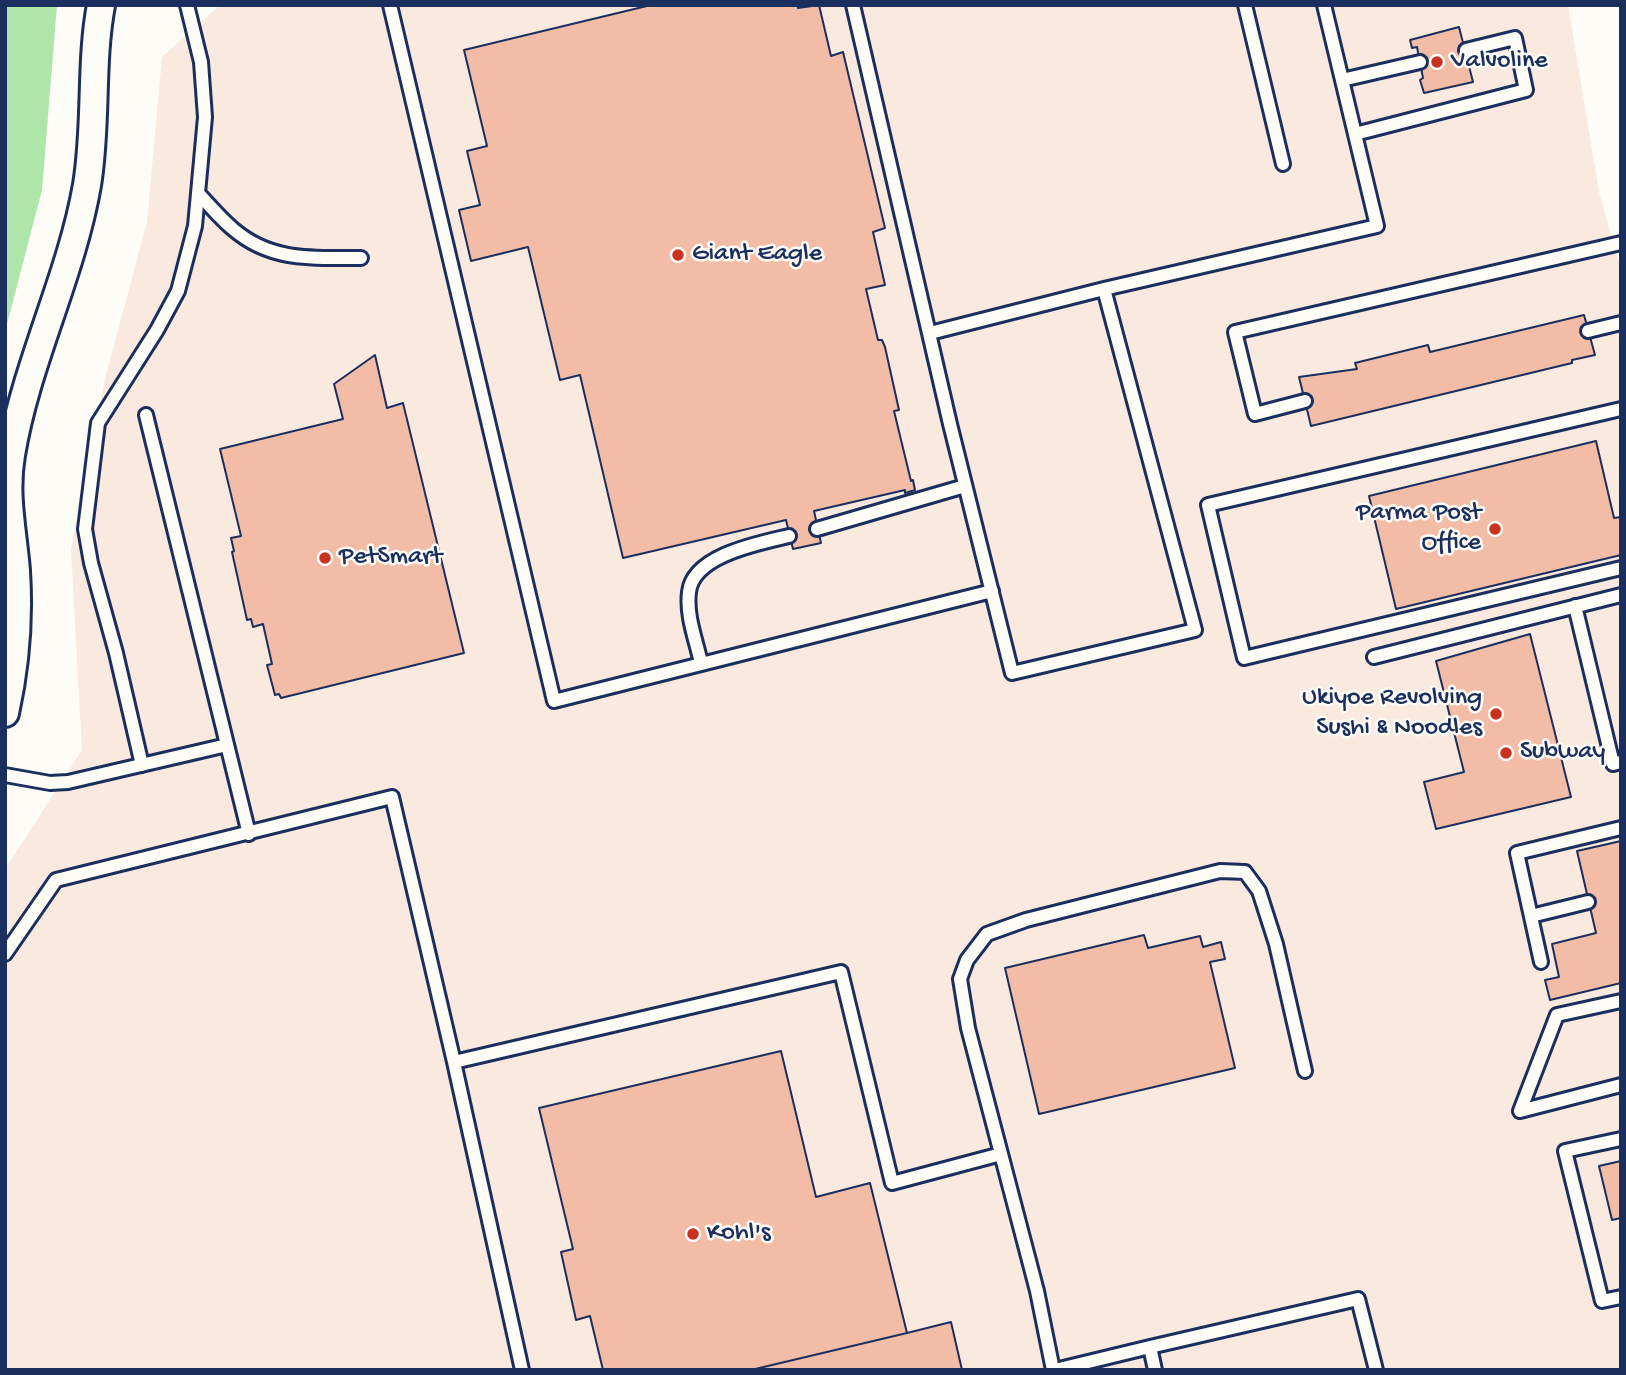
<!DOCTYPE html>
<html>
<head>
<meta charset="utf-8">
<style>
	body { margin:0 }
	#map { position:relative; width:1626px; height:1375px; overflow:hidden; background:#fdfcf7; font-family:"Gochi Hand",sans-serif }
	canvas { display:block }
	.frame { position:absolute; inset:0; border:7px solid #1b2f5e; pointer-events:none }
</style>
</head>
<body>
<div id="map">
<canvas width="1626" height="1375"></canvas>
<div class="frame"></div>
</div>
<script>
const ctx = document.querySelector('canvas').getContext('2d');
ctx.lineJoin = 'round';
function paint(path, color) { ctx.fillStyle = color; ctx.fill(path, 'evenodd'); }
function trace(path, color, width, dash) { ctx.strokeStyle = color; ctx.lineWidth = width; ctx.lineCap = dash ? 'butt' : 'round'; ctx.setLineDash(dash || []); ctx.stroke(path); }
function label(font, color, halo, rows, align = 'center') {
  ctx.font = font + ' "Gochi Hand",sans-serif'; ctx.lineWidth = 5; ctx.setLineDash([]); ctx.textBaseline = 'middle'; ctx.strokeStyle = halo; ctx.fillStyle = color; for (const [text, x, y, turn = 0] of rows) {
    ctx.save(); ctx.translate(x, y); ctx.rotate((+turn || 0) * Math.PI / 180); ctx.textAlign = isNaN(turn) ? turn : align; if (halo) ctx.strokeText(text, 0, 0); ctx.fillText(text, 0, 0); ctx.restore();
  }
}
const built = new Path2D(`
	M220,5H1568L1599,192L1621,271V1370H5V869L82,750L71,549L105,379L147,222L162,57Z`);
const green = new Path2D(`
	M5,5H57L42,190L5,332Z`);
const building = new Path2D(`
	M651,5H798V8L819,5L831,56L843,52L885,228L873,232L885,285L866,289L878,340H882L885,347L899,410L894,411L911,481L913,480L915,490L905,493V490L814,511L821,543L793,549L786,520L623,558L580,375L560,380L528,247L471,261L459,210L480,205L467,151L487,146L464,50Z
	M1459,27L1473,82L1424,93L1420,80L1423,78L1417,47L1412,48L1410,40Z
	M1584,315L1595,355L1572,360V363L1311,426L1299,377L1357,369L1355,363L1428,345L1430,352Z
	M375,355L387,408L403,403L464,653L281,698L279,694L275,695L267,665L272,664L263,624L253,627L251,619L247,620L232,552L234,551L231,538L241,536L220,449L343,419L334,384Z
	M1596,441L1614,518L1621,517V555L1396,609L1369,496Z
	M1530,634L1571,797L1436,829L1424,782L1464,772L1436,661Z
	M1621,841V983L1550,1000L1545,980L1559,977L1552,944L1596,933L1577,851Z
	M1144,935L1148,948L1200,936L1203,947L1221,942L1225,959L1210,962L1235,1068L1039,1114L1005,968Z
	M781,1051L816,1197L870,1183L907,1333L751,1370H603L590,1316L576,1320L561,1252L573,1249L539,1108Z
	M1621,1161V1218L1612,1220L1599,1166Z
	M951,1322L962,1370H751L907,1333Z`);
const service = new Path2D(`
	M390,5L554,701L992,591
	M853,5L950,424L1012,673L1195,630L1104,289
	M1245,5L1283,164
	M1342,80L1420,62
	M1355,134L1526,90L1515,38L1466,50
	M199,194C210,206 221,219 233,229C271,262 314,258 361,258
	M1588,331L1621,323
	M930,333L1104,289L1377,226L1324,5
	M1305,401L1255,414L1235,332L1621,243
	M1621,409L1208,505L1244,658L1621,568
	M146,415L249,834
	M817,529L965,486
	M1575,606L1613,764L1621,762
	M1374,657L1621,595
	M701,663C696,640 686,616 689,592C693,555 760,543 789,536
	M142,765L116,653L91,563L85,529L98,423L157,330L178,291L195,226L205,117L201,62L187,5
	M5,775L50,783L68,782L227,745
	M1531,916L1588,902
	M5,954L56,880L392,797L454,1062L522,1370
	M1541,962L1517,853L1621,828
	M454,1062L841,972L892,1183L1001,1154
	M1520,1111L1557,1015L1621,1001
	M1520,1111L1621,1085
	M1621,1139L1565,1151L1602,1301L1621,1297
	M1053,1370L1037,1291L968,1028L960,979L967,960L987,934L1026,920L1220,871L1245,872L1259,891L1276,944L1305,1071
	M1055,1370L1150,1347
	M1155,1370L1150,1347L1358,1299L1376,1370`);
const minor = new Path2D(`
	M5,713C15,668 19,618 16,571C13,532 4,495 11,455C26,363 71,277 87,185C97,125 90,64 101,5`);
const markers = [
	[1437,62,7,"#c8321e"],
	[678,255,7,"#c8321e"],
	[1495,529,7,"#c8321e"],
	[325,558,7,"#c8321e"],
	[1496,714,7,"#c8321e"],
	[1506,753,7,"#c8321e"],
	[693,1234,7,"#c8321e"]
];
const poiNames = [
	["Valvoline",1451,62],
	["Giant Eagle",692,255],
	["Parma Post",1481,514,"right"],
	["Office",1481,544,"right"],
	["PetSmart",339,558],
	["Ukiyoe Revolving",1482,699,"right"],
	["Sushi & Noodles",1482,729,"right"],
	["Subway",1520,753],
	["Kohl's",707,1234]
];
paint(built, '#fae9df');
paint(green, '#aee6aa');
paint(building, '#f2bca6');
trace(building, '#1b2f5e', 2);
trace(service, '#1b2f5e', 18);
trace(minor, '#1b2f5e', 32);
trace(service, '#fdfcf7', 12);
trace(minor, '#fdfcf7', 26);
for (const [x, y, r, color] of markers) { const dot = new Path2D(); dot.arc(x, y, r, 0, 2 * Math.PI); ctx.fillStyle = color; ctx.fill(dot); trace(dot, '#fdfcf7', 2.5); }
label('26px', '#1b2f5e', '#fdfcf7', poiNames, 'left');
</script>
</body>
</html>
